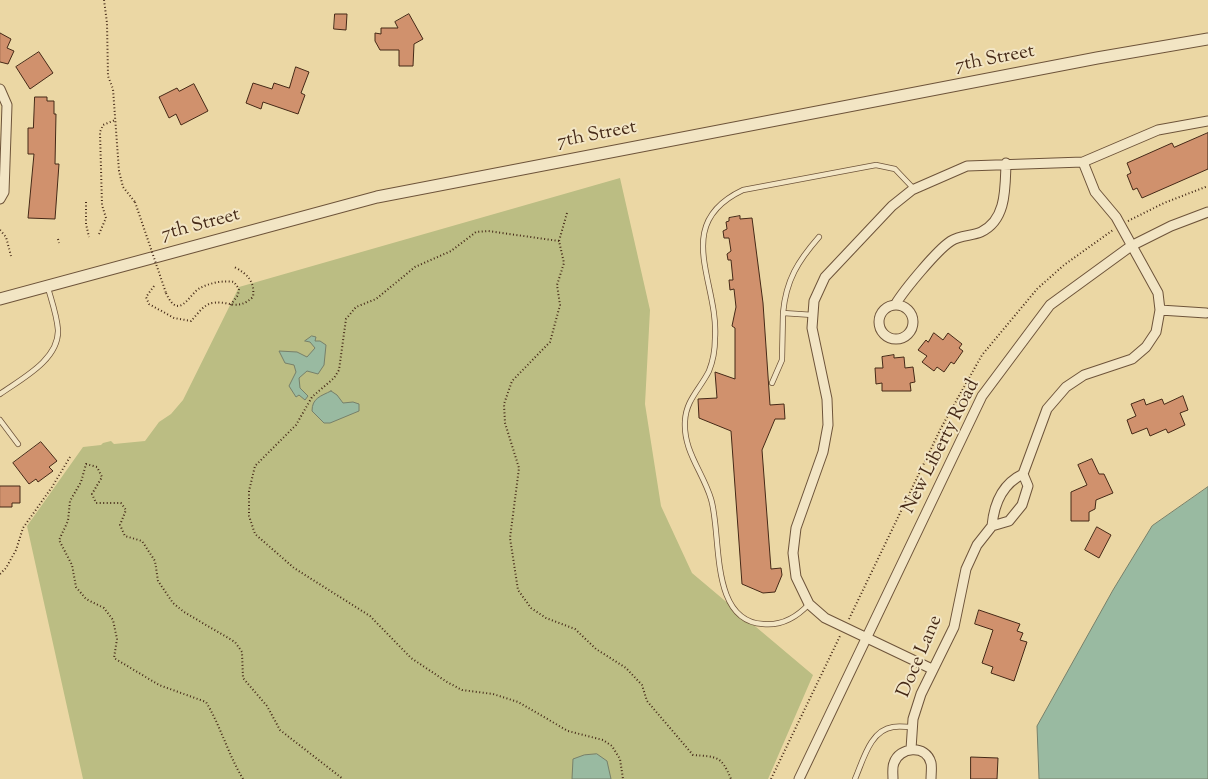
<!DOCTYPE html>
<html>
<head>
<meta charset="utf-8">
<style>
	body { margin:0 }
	canvas { display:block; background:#ebd7a4 }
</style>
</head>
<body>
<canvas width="1208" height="779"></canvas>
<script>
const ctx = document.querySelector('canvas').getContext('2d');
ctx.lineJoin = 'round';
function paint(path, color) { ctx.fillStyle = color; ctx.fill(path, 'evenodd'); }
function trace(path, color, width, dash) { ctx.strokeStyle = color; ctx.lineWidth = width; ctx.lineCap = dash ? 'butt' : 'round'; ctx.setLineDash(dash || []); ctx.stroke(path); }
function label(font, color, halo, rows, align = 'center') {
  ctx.font = font + ' "Sorts Mill Goudy",serif'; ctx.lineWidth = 4; ctx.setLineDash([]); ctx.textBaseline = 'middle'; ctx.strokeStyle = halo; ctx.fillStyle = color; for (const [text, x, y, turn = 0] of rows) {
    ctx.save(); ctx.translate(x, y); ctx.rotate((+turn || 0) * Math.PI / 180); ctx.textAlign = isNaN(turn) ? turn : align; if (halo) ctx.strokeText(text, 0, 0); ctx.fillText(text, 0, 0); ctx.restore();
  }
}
const green = new Path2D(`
	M620,178L650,310L645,404L661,506L692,573L813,675L768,779H83L27,526L83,447L101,445L103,443L111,441L114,444L145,441L159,422L171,414L183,400L239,287Z`);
const water = new Path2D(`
	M312,336L316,337L315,341H320L326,345L324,365L318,374L307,371L299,378L300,388L308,396L305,400L299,395L296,397L289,386L296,372L294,365L285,363L279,351L297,352L307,357L315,348L310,342L305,341Z
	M331,391L337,395L343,403L353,402L359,404V411L330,423H324L312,411C312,398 321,396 331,391Z
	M1208,487V779H1039L1037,726L1113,590L1152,526Z
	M597,754L607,761L611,779H572L573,759L584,755Z`);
const building = new Path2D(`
	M335,14H347L346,30L334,29Z
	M409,14L423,39L414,44L413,66H399V50H380L375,41V33L381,34V28H398L395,22Z
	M0,33L11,39L7,48L14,51L8,64L0,62Z
	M39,52L53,73L30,89L16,67Z
	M296,67L309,72L301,93L305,95L298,114L263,102L261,109L246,103L253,83L272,89L274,83L289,88Z
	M194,84L208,111L181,125L176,114L169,118L159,97L177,88L179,91Z
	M35,97H47V101H54V114H56L55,164H59L55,219L28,218L34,154H28V128H33Z
	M1208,133V169L1142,198L1137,188L1133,190L1127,175L1131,173L1127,163L1172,143L1174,147Z
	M740,216V219L752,218L763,303L770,405L784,404L785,419H775L762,450L771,569L781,568L782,575L775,592L763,593L742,584L731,431L699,418L698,399L717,398L715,372L735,379V328L732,326L736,307L734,289L730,290L729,280H733L731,260H728L727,254L731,251L729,238H724L723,231L727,229L726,222L729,221V218Z
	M934,333L943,340L948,333L962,344L959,348L963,351L954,364L951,362L944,372L937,367L934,371L922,362L927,356L918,350L926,340L928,342Z
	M894,355V358L904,357L905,368L913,367L915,382L910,383L911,391H882V383L876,384L875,368H883L882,357Z
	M1183,396L1188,410L1180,413L1185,425L1168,433L1166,429L1150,436L1147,428L1132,434L1127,420L1136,416L1131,404L1144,399L1146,405L1162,399L1164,404Z
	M41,442L57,461L49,467L53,471L38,482L36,479L29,484L13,463Z
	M1092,459L1099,474H1104L1113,493L1096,500L1095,509L1089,512V521H1071V492L1087,485L1078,465Z
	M0,486H20V503H12V507H0Z
	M1097,527L1111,535L1099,558L1085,550Z
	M979,610L1020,624L1017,631L1023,633L1020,640L1027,642L1014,681L991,673L993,667L982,663L993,630L975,624Z
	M971,757L998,758L997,779H971Z`);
const path = new Path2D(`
	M104,0L107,23L108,76L113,89L119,171L123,187L135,202
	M86,202V224L89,237
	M567,213L559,241L564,263L557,285L560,305L550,342L512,381L504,404L505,423L519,468L510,538L518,590L531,608L546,618L575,629L596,649L626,668L642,685L647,701L693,755C717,757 721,755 731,779
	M1128,221L1164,203L1208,186
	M0,230L6,237L11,256
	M99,234L106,218L102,205L100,132L103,125L115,120
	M58,239L59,243
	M559,241L488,231L476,232L451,251L415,267L376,299L356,307L346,319L339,370L334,378L312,397L296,425L255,466L249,491V516L255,534L294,568L370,616L411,658L447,682L462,690L493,694L518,702L568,731L603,740L612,746L620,759L623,779
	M154,286L146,297L149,304L174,318L191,321C197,315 203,305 212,303C230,300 236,312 253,297C255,282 248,274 234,267
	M166,293C179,322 189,294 200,288C210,283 223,280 234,282L239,289L238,295L230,306
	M0,574L6,568L16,550L23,528L52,487L70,457
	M849,619L941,428L982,355L1037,289L1064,265L1113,230
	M243,779C228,754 221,727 206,702L159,685L114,658L117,639L113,620L104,608L86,599L76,587L72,565L59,540L68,521L70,501L81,482L86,464L97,467L102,477L92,494L96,503H121L126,510L120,525L125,536L142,541L155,561L158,581L173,603L184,612L235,642L242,652L243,678L267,706L280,730L343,779
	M771,779L840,636`);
const service = new Path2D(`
	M813,315L783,313C786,280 798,261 819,237
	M772,383L782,360L783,313
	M0,394C21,379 59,360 58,330C57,316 52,302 48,288
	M0,420L18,444
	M809,604C797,617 782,626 763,624C709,621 722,535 711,499C703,472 683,451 685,421C686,400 700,389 709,371C713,361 715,348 715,338C719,282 671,224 743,190L876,165L895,169L914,189
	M855,779C863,761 870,730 893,727C899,726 906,727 912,727`);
const minor = new Path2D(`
	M0,89L7,105L4,192L0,199
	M879 322a17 17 0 1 1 34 0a17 17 0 1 1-34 0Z
	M895,305C904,290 937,250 951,241C960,235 972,236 981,232C1007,220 1005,187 1006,163
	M1160,310L1206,313
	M1023,474C1002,484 994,504 992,526L1009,521L1022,505L1028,486L1023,474L1047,409L1066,387L1084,375L1132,359L1146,347L1156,332L1160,310L1158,293L1116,217L1095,192L1083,162
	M932,669L825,618L809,604L796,577L793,553L796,528L823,452L828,425L827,399L812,328L814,301L825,277L892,206L912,190L967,166L1083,162L1158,130L1208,121
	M911,749L913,719L921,694L954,627L966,569L977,545L992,526
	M799,779L982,396L1050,305L1131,246L1171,226L1208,212
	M893,779C893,774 892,767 894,763C899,747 926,744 931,763C932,767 931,774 931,779`);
const tertiary = new Path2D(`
	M0,299L377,197L1097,58L1208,39`);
const pathBridge = new Path2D(`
	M135,202L166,293`);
const streetNames = [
	["7th Street",995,60,-11],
	["7th Street",597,136,-11],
	["7th Street",201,226,-15],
	["New Liberty Road",942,447,-63],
	["Doce Lane",921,657,-67]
];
paint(green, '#bbbd83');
paint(water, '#99baa1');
trace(water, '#77806a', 1);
paint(building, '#d0916d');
trace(building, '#452917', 1);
trace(service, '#6e543a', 6);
trace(minor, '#6e543a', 11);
trace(tertiary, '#6e543a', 13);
trace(path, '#452917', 2, [1, 2.5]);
trace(service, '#f2e5c4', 4.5);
trace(minor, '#f2e5c4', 9);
trace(tertiary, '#f2e5c4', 11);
trace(pathBridge, '#452917', 2, [1, 2.5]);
label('19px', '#452917', '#f2e5c4', streetNames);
</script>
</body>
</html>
